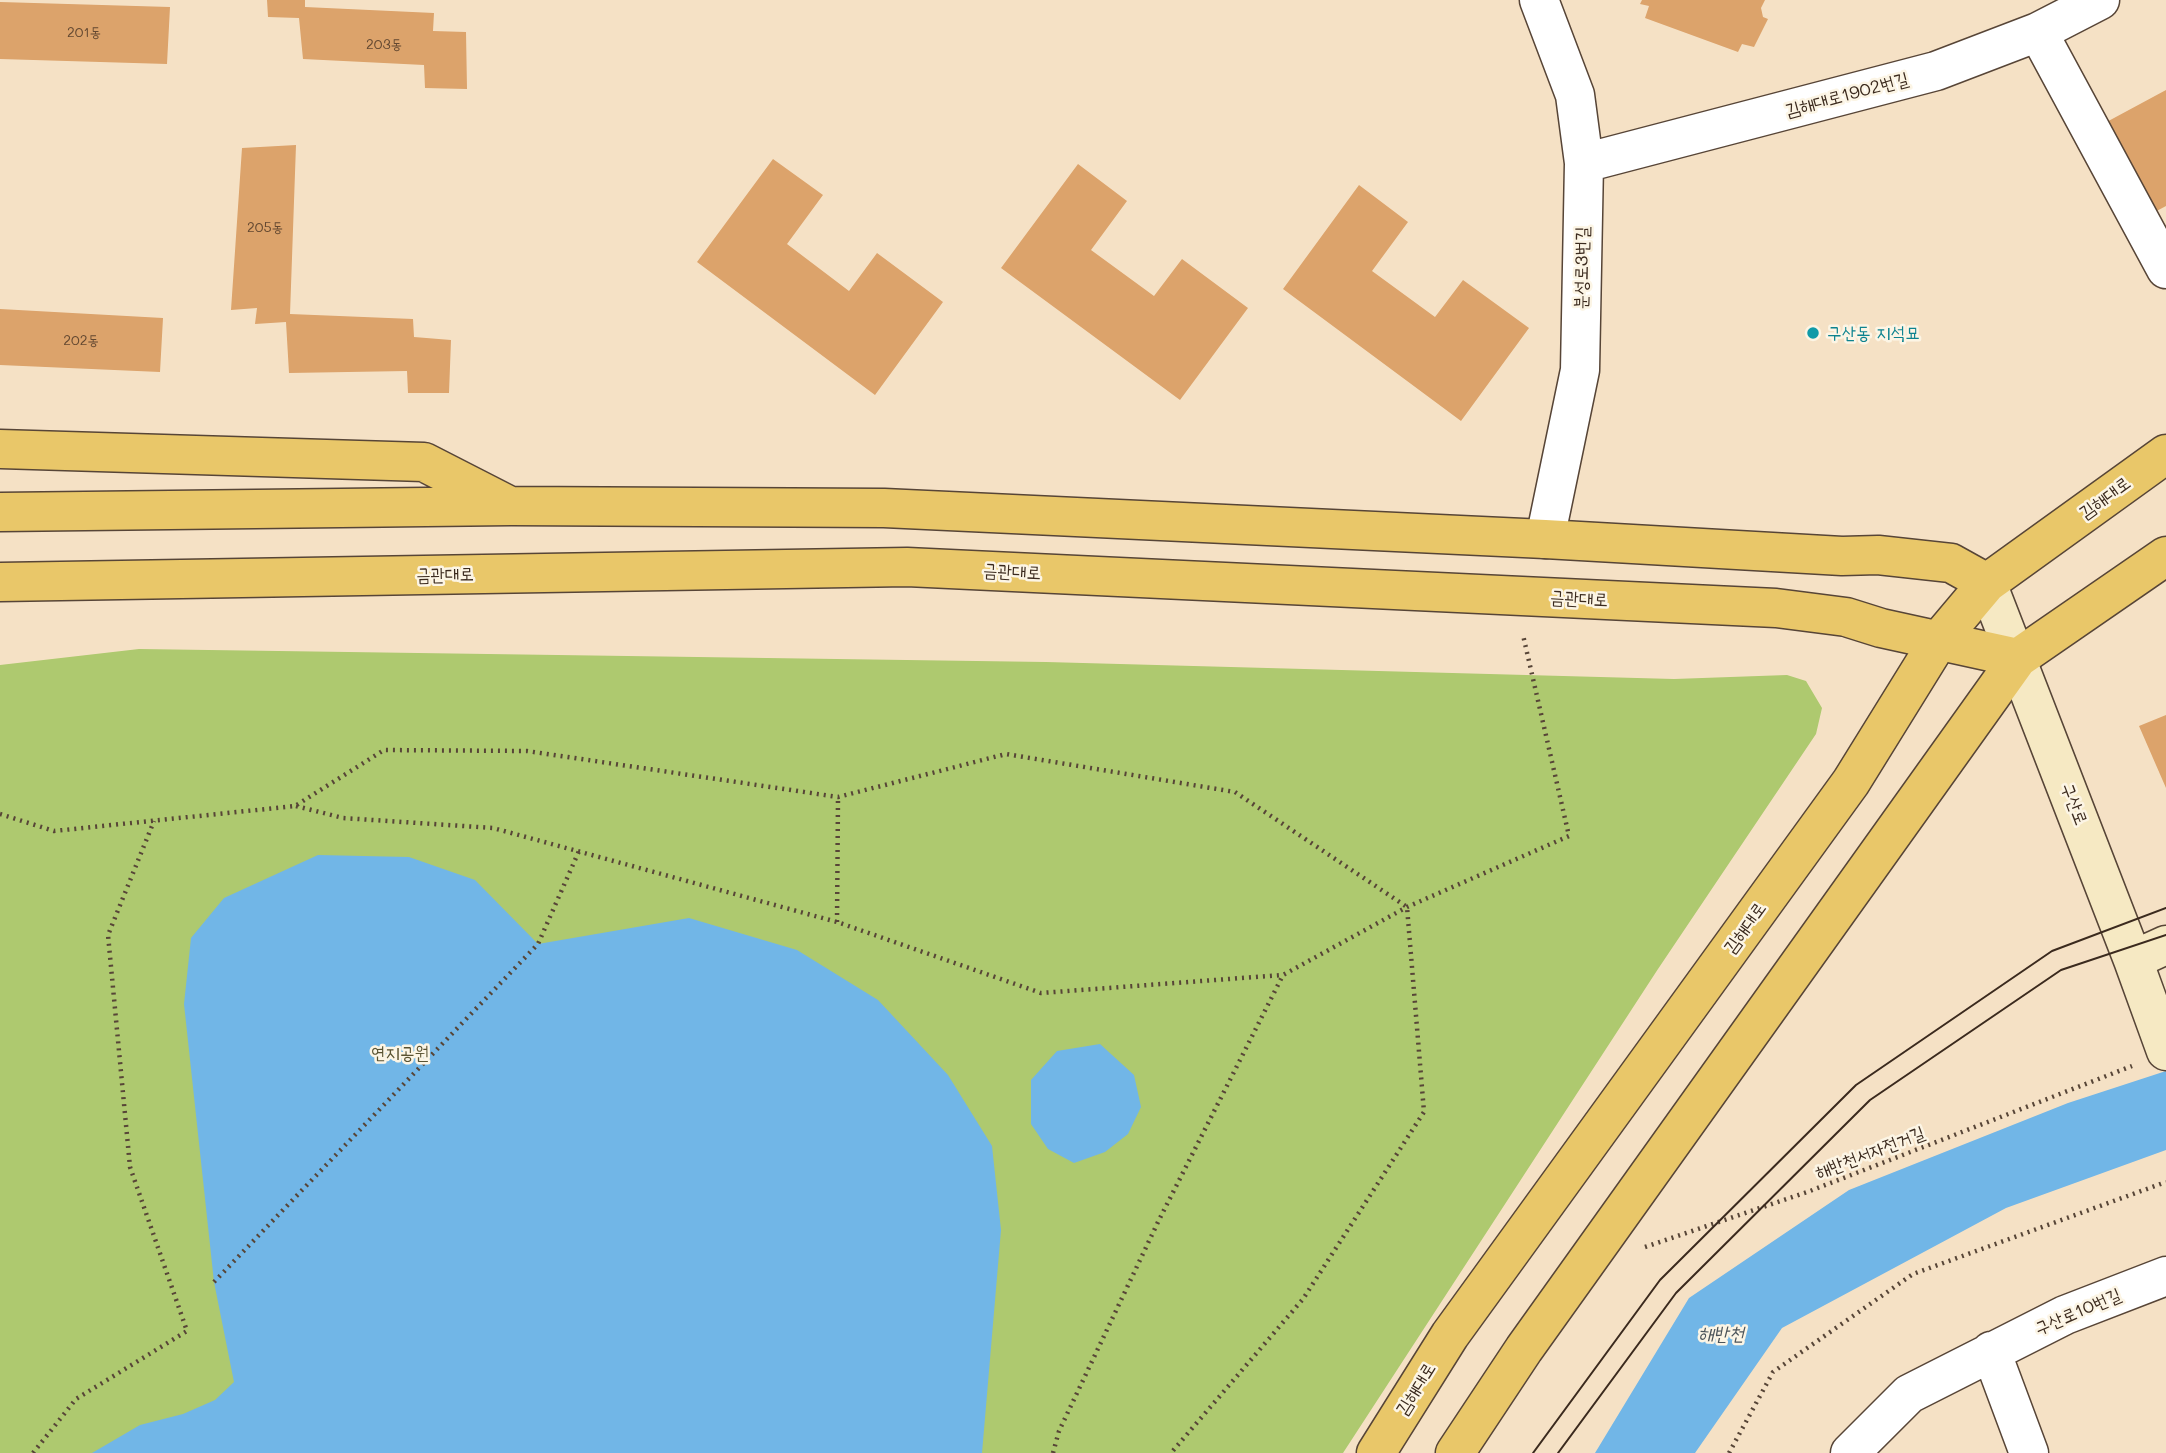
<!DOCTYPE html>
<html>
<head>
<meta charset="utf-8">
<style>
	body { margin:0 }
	canvas { display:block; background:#f5e1c5 }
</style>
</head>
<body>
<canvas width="2166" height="1453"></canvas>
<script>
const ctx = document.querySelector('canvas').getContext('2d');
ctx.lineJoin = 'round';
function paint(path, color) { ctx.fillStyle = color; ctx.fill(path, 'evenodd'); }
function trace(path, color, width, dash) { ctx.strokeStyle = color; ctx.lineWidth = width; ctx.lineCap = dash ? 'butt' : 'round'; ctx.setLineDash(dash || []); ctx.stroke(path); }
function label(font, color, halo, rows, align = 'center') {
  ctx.font = font + ' Mali,"Poor Story",sans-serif'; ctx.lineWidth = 5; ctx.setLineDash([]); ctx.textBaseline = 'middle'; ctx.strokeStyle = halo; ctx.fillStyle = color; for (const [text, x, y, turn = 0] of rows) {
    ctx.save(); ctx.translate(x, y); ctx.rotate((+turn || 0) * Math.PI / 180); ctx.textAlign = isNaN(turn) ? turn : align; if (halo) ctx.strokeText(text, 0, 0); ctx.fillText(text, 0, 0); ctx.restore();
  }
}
const green = new Path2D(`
	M139,649L1046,662L1674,679L1787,675L1806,681L1822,708L1816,734L1658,969L1343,1453H0V665Z`);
const water = new Path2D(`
	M318,855L409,857L475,880L538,944L689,918L797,950L878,1000L948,1075L992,1146L1001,1230L982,1453H92L140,1425L183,1414L215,1400L234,1382L214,1282L184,1004L191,938L224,898Z
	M1100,1044L1134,1075L1141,1107L1128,1134L1105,1152L1074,1163L1048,1149L1031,1124V1080L1057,1051Z
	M2166,1071V1150L2006,1208L1782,1328L1695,1453H1595L1689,1298L1849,1190L2068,1103Z`);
const building = new Path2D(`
	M267,0H305V7L434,13L433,31L466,32L467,89L425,88L424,65L303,59L299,18L268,17Z
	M1642,0H1765L1761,8L1763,17L1768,19L1754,47L1742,44L1738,52L1645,18L1649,6L1640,4Z
	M0,2L170,7L167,64L0,59Z
	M2166,90V206L2151,214L2101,125Z
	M296,145L290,314L413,319L414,337L451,340L449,393H408L407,371L289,373L286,322L255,324L257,308L231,310L242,148Z
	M773,159L823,195L787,244L849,291L877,253L943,302L875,395L697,262Z
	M1078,164L1127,201L1091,250L1154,296L1182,259L1248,308L1180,400L1001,268Z
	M1359,185L1408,222L1372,271L1435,317L1463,280L1529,328L1461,421L1283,289Z
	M0,309L163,318L160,372L0,365Z
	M2166,715V788L2139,726Z`);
const path = new Path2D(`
	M296,806L343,818L493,828L837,922L1041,993L1282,975
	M0,814L54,831L295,806L384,750L527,751L838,797L1006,754L1235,792L1407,907L1424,1112L1303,1299L1171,1453
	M837,922L838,797
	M1645,1247L1810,1191L2132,1066
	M214,1282L538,944L579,851
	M33,1453L76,1399L187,1331L130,1167L108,935L154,821
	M1053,1453L1059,1431L1158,1222L1283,975L1407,907L1569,836L1523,635
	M1729,1453L1773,1372L1913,1274L2166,1182`);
const street = new Path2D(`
	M1539,0L1575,95L1584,163L1580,370L1545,539
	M2038,32L2166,269
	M1584,163L1936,71L2038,32L2100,0
	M1991,1351L2029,1453
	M1850,1453L1909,1394L2065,1315L2166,1276`);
const secondary = new Path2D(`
	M1987,583L2133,960L2166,1051
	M2133,960L2166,945`);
const primary = new Path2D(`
	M0,449L424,462L506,504
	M0,512L511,506L884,508L1545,539L1842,556L1878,555L1951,563L1987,583
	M0,582L907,567L1776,608L1846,617L1881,628L2018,658
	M1376,1453L1450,1335L1851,782L1939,640L1987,583L2166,454
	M1455,1453L1524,1349L2018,658L2166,556`);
const tram = new Path2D(`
	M1533,1453L1660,1280L1856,1085L2052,951L2166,908
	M1558,1453L1676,1293L1870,1100L2061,970L2166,935`);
const markers = [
	[1813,333,7,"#0f9aa8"]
];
const numberNames = [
	["201동",84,33],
	["203동",384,45],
	["205동",265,228],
	["202동",81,341]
];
const streetNames = [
	["김해대로1902번길",1847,95,-15],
	["분성로3번길",1582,268,-89],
	["김해대로",2105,498,-36],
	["금관대로",1012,572,3],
	["금관대로",445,575,-1],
	["금관대로",1579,599,3],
	["구산로",2074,804,69],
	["김해대로",1745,928,-54],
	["해반천서자전거길",1870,1153,-21],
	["구산로10번길",2078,1312,-23],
	["김해대로",1416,1389,-58]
];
const cultureNames = [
	["구산동 지석묘",1827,333]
];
const parkNames = [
	["연지공원",400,1053]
];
const waterNames = [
	["해반천",1721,1334]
];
paint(green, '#aec96f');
paint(water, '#71b6e7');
paint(building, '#dca36b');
trace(street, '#574537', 41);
trace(secondary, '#574537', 41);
trace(primary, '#574537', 41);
trace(path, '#574537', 4.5, [2, 5]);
trace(street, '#fff', 38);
trace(secondary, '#f6e9c3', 38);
trace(primary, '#e9c769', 38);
trace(tram, '#3b2a1e', 2);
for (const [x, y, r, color] of markers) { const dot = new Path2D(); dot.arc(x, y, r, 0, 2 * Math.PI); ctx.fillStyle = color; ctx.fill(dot); trace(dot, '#fcf5e5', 2.5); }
label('14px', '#634831', null, numberNames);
label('18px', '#3b2a1e', '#fcf5e5', streetNames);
label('18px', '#0d838f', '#fcf5e5', cultureNames, 'left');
label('18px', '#585232', '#fcf5e5', parkNames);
label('italic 19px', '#4b545a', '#fcf5e5', waterNames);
</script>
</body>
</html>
